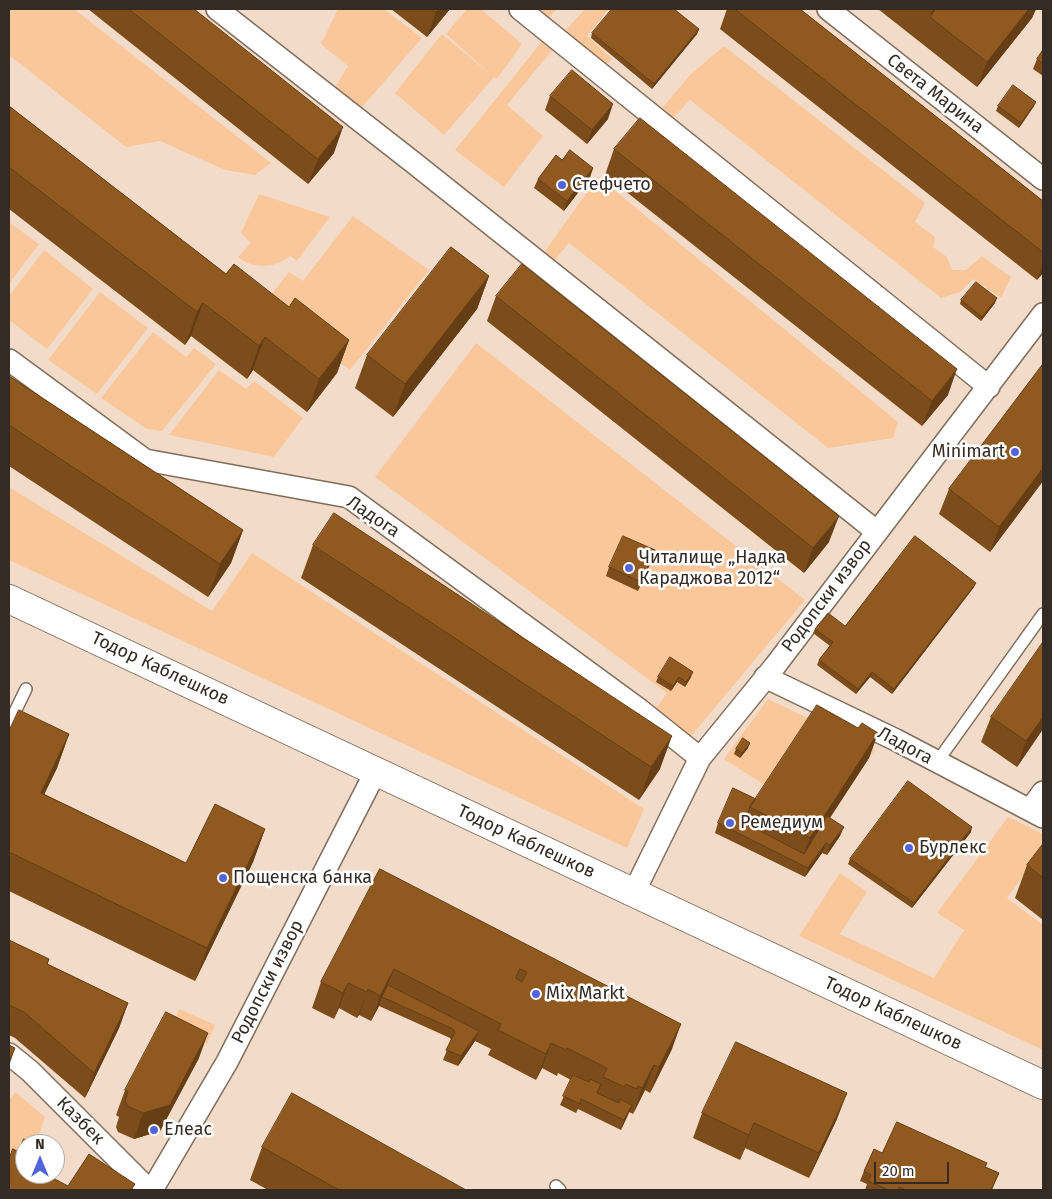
<!DOCTYPE html>
<html>
<head>
<meta charset="utf-8">
<style>
	body { margin:0 }
	#map { position:relative; width:1052px; height:1199px; overflow:hidden; background:#f2dcc9; font-family:"Fira Sans",sans-serif }
	canvas { display:block }
	.frame { position:absolute; inset:0; border:10px solid #332b24; pointer-events:none }
	.north { position:absolute; left:15px; top:1134px; width:50px; height:50px; box-sizing:border-box; background:#fff; border:1px solid #adaaa7; border-radius:50%; rotate:0deg; font-size:14px; font-weight:700; line-height:20px; text-align:center; color:#332b24 }
	.north::after { content:''; display:block; margin:auto; width:18px; height:22px; background:#5264da; clip-path:polygon(50% 0,100% 100%,50% 72%,0 100%) }
	.scale { position:absolute; left:874px; top:1162px; width:75px; height:22px; box-sizing:border-box; border:2px solid #332b24; border-top:0; padding-left:6px; font-size:15px; line-height:18px; white-space:nowrap; color:#332b24; -webkit-text-stroke:4px #fff; paint-order:stroke }
</style>
</head>
<body>
<div id="map">
<canvas width="1052" height="1199"></canvas>
<div class="frame"></div>
<div class="north">N</div>
<div class="scale">20 m</div>
</div>
<script>
const ctx = document.querySelector('canvas').getContext('2d');
ctx.lineJoin = 'round';
function paint(path, color) { ctx.fillStyle = color; ctx.fill(path, 'evenodd'); }
function trace(path, color, width, dash) { ctx.strokeStyle = color; ctx.lineWidth = width; ctx.lineCap = dash ? 'butt' : 'round'; ctx.setLineDash(dash || []); ctx.stroke(path); }
function label(font, color, halo, rows, align = 'center') {
  ctx.font = font + ' "Fira Sans",sans-serif'; ctx.lineWidth = 5; ctx.setLineDash([]); ctx.textBaseline = 'middle'; ctx.strokeStyle = halo; ctx.fillStyle = color; for (const [text, x, y, turn = 0] of rows) {
    ctx.save(); ctx.translate(x, y); ctx.rotate((+turn || 0) * Math.PI / 180); ctx.textAlign = isNaN(turn) ? turn : align; if (halo) ctx.strokeText(text, 0, 0); ctx.fillText(text, 0, 0); ctx.restore();
  }
}
const green = new Path2D(`
	M9,9H74L271,163L255,175L225,170L160,141L126,147L9,55Z
	M338,9H384L422,38L357,113L331,94L348,66L321,44Z
	M467,9H481L522,44L497,79L494,77L444,135L395,93L442,34L490,74L446,34Z
	M540,9H557L547,20L537,12Z
	M585,9H609L587,36L612,59L600,70L562,34Z
	M543,40L554,48L507,105L543,136L504,187L455,150Z
	M724,46L925,203L915,222L935,237L933,247L947,257L952,270H966L982,256L1011,277L1001,298L973,279L960,292L941,298L690,100L669,122L658,113L690,75Z
	M598,177L898,422L893,438L828,448L569,243L550,266L540,258Z
	M259,194L330,217L297,261L290,256C275,268 254,270 238,257L251,243L241,233Z
	M353,216L429,270L350,370L289,324L252,319L289,272L303,281Z
	M9,222L39,244L9,284Z
	M44,250L93,289L47,349L9,320V296Z
	M100,292L148,328L97,394L48,360Z
	M153,332L186,357L194,348L216,364L162,431L147,429L101,398Z
	M476,343L805,600L691,736L684,735L654,711L667,693L375,477Z
	M219,370L246,389L254,381L303,418L274,457L169,435Z
	M9,487L212,611L252,553L644,809L627,848L9,560Z
	M768,699L875,750L869,758L769,788L724,759Z
	M1008,817L1043,834V849L1007,898L1043,925V1050L799,936L840,873L867,892L840,934L934,978L964,930L937,913Z
	M179,1009L215,1025L207,1044L171,1029Z
	M15,1092L45,1117L36,1144L22,1143L15,1153L9,1150V1101Z`);
const service = new Path2D(`
	M9,724L26,689
	M937,762L1043,614
	M556,1186L560,1190`);
const minor = new Path2D(`
	M217,9L414,163L876,531
	M520,9L989,387
	M828,9L1043,179
	M9,360L145,460L349,497L640,710L700,758
	M765,677L896,740L1043,817
	M1030,810L1043,792
	M634,892L700,758L775,666L1043,314
	M9,1054L30,1071L149,1190
	M152,1190L227,1062L376,771`);
const secondary = new Path2D(`
	M9,599L1043,1085`);
const wall = new Path2D(`
	M88,9H194L334,153L308,184Z
	M391,9H450L427,37Z
	M727,9H800L1043,201V273L1037,280L720,29Z
	M878,9H1036L1032,18L977,87Z
	M699,29L697,34L652,89L591,38L592,33Z
	M1043,50V76L1033,69L1037,59Z
	M550,96L608,119L587,144L545,110Z
	M9,106L226,274L349,340L337,373L307,412L253,370L247,379L191,336L185,345L9,209Z
	M998,106H1034L1019,128L996,111Z
	M614,149L948,395L922,426L605,175Z
	M562,160L593,168L590,177L564,211L534,188L538,179Z
	M489,276L477,309L393,417L355,388L367,355Z
	M496,296L829,542L804,573L487,321Z
	M961,300L995,303L981,321L960,304Z
	M1043,364V481L990,552L939,514L949,489Z
	M9,376L243,530L231,563L208,597L9,466Z
	M313,545L660,769L639,800L301,578Z
	M655,550L638,591L606,576L609,567Z
	M974,587L892,694L870,677L856,694L817,665L819,660L830,646L813,633L815,629L845,626Z
	M658,677H691L685,687L677,682L671,691L656,682Z
	M991,717L1043,729L1017,767L981,742Z
	M858,728L878,733L869,758L830,818L840,836L827,855L822,853L805,877L715,833L718,823L756,799Z
	M9,731L69,734L57,768L44,794L186,863L265,829L253,862L195,981L9,891Z
	M748,748L740,758L734,754L736,749Z
	M971,832L912,908L848,864L850,859Z
	M1043,844V920L1015,898L1027,865Z
	M380,869L672,1049L650,1093L645,1090L633,1114L629,1112L621,1130L578,1109L576,1113L560,1105L571,1080L558,1073L557,1076L542,1068L536,1080L488,1055L491,1049L475,1041L458,1066L443,1060L451,1040L450,1038L379,1006L371,1021L359,1015L357,1018L339,1008L334,1019L312,1008L321,982Z
	M9,940L48,964L128,1003L119,1028L85,1098L15,1038L9,1035Z
	M199,1058L160,1131L134,1139L118,1132L116,1127L119,1117L116,1115L125,1090Z
	M702,1113L837,1119L809,1178L745,1148L740,1160L693,1138Z
	M25,1144V1153L19,1151L21,1146Z
	M262,1147L466,1190H268L250,1180Z
	M882,1153L986,1167L999,1173L992,1190H865L867,1184L860,1181L864,1171Z`);
const shadedWall = new Path2D(`
	M438,9H450L427,37L436,12Z
	M933,9H947L930,17Z
	M1029,9H1036L1032,18L977,87L987,62Z
	M699,29L697,34L652,89L654,84Z
	M1036,102L1034,106L1019,128L1021,123Z
	M613,104L608,119L587,144L592,130Z
	M343,127L334,153L308,184L318,159Z
	M593,168L590,177L564,211L567,201Z
	M1043,264V273L1037,280Z
	M489,276L477,309L393,417L405,384Z
	M997,298L995,303L981,321L982,317Z
	M203,303L191,336L185,345L197,312Z
	M265,337L253,370L247,379L259,346Z
	M349,340L337,373L307,412L319,379Z
	M957,369L948,395L922,426L932,401Z
	M1043,468V481L990,552L999,527Z
	M839,516L829,542L804,573L813,548Z
	M243,530L231,563L208,597L220,564Z
	M655,550L652,560L638,591L641,582Z
	M976,583L974,587L892,694L894,689Z
	M693,672L691,677L685,687L686,682Z
	M872,672L870,677L856,694L858,689Z
	M679,677L677,682L671,691L673,686Z
	M1043,717V729L1017,767L1026,741Z
	M878,733L869,758L800,863L810,838Z
	M69,734L57,768L29,826L41,793Z
	M672,736L660,769L639,800L651,767Z
	M750,743L748,748L740,758L742,753Z
	M844,827L840,836L827,855L830,845Z
	M972,827L971,832L912,908L914,903Z
	M265,829L253,862L195,981L207,948Z
	M826,843L822,853L805,877L808,868Z
	M394,969L384,994L382,997L379,1006L371,1021L380,996Z
	M348,983L339,1008L334,1019L343,993Z
	M368,989L359,1015L357,1018L367,992Z
	M128,1003L119,1028L85,1098L94,1073Z
	M681,1024L672,1049L650,1093L659,1067Z
	M479,1031L475,1041L458,1066L461,1056Z
	M208,1033L199,1058L160,1131L134,1139L143,1113Z
	M551,1043L542,1068L536,1080L546,1054Z
	M15,1048L9,1066V1061Z
	M654,1065L645,1090L633,1114L642,1088Z
	M847,1093L837,1119L809,1178L819,1153Z
	M632,1105L628,1115L621,1130L624,1120Z
	M754,1123L745,1148L740,1160L749,1135Z`);
const building = new Path2D(`
	M129,9H194L343,127L318,159Z
	M432,9H438L436,12Z
	M612,9H674L699,29L654,84L592,33Z
	M735,9H800L1043,201V252Z
	M936,9H1029L987,62L930,17Z
	M1043,50V64L1037,59Z
	M572,70L613,104L592,130L550,96Z
	M1013,85L1036,102L1021,123L998,106Z
	M9,106L226,274L234,264L289,307L295,298L349,340L319,379L265,337L259,346L203,303L197,312L9,167Z
	M640,118L957,369L932,401L614,149Z
	M570,150L593,168L567,201L538,179L556,155L562,160Z
	M451,247L489,276L405,384L367,355Z
	M522,264L839,516L813,548L496,296Z
	M976,282L997,298L982,317L961,300Z
	M1043,364V468L999,527L949,489Z
	M9,376L243,530L220,564L9,425Z
	M334,513L672,736L651,767L313,545Z
	M623,536L655,550L641,582L609,567Z
	M915,536L976,583L894,689L872,672L858,689L819,660L833,642L815,629L828,613L845,626Z
	M1043,642V717L1026,741L991,717Z
	M670,657L693,672L686,682L679,677L673,686L658,677Z
	M817,705L858,728L862,723L878,733L810,838L750,807Z
	M19,710L69,734L41,793L186,863L215,804L265,829L207,948L9,852V731Z
	M743,738L750,743L742,753L736,749Z
	M908,781L972,827L914,903L850,859Z
	M733,788L756,799L750,807L745,823L804,854L827,816L844,827L830,845L826,843L808,868L718,823Z
	M1043,844V878L1027,865Z
	M380,869L681,1024L659,1067L654,1065L642,1088L638,1086L637,1089L626,1084L624,1087L603,1077L607,1068L567,1048L566,1050L551,1043L546,1054L498,1030L501,1024L394,969L380,996L368,989L367,992L348,983L343,993L321,982ZM520,969L527,972L522,982L516,978Z
	M9,940L49,959L47,964L128,1003L94,1073L24,1012L9,1005Z
	M388,985L479,1031L461,1056L446,1050L455,1032L453,1029L382,997Z
	M166,1012L208,1033L170,1105L143,1113L127,1106L125,1101L128,1091L125,1090Z
	M736,1042L847,1093L819,1153L754,1123L749,1135L702,1113Z
	M9,1045L15,1048L9,1061Z
	M573,1075L589,1082L590,1079L601,1084L597,1093L619,1103L620,1099L632,1105L624,1120L581,1099L580,1104L563,1096Z
	M292,1093L466,1190H339L262,1147Z
	M897,1122L987,1163L985,1167L999,1173L991,1190H905L899,1187L898,1190H889L868,1181L871,1175L864,1171L874,1149L882,1153Z
	M24,1139L32,1143L31,1144H25V1148L21,1146Z
	M13,1149L25,1155V1174H50L49,1176L68,1186L89,1154L135,1184L131,1190H9V1159Z`);
const markers = [
	[562,185,5,"#5264da"],
	[1015,452,5,"#5264da"],
	[629,568,5,"#5264da"],
	[730,823,5,"#5264da"],
	[909,848,5,"#5264da"],
	[223,878,5,"#5264da"],
	[536,994,5,"#5264da"],
	[154,1130,5,"#5264da"]
];
const streetNames = [
	["Света Марина",935,94,38],
	["Ладога",373,517,34],
	["Родопски извор",827,596,-53],
	["Тодор Каблешков",160,669,25],
	["Ладога",905,746,28],
	["Тодор Каблешков",526,842,25],
	["Родопски извор",268,982,-63],
	["Тодор Каблешков",893,1014,25],
	["Казбек",80,1121,45]
];
const poiNames = [
	["Стефчето",572,185],
	["Minimart",1005,452,"right"],
	["Читалище „Надка",639,558],
	["Караджова 2012“",639,579],
	["Ремедиум",740,823],
	["Бурлекс",919,848],
	["Пощенска банка",233,878],
	["Mix Markt",546,994],
	["Елеас",164,1130]
];
paint(green, '#fac79b');
trace(service, '#806d5c', 14);
trace(minor, '#806d5c', 24);
trace(secondary, '#806d5c', 30);
trace(service, '#fff', 11);
trace(minor, '#fff', 21);
trace(secondary, '#fff', 28);
paint(wall, '#7c4d1b');
paint(shadedWall, '#653e16');
paint(building, '#90591f');
trace(building, '#653e16', 1);
for (const [x, y, r, color] of markers) { const dot = new Path2D(); dot.arc(x, y, r, 0, 2 * Math.PI); ctx.fillStyle = color; ctx.fill(dot); trace(dot, '#fff', 2); }
label('18px', '#332b24', '#fff', streetNames);
label('18px', '#332b24', '#fff', poiNames, 'left');
</script>
</body>
</html>
